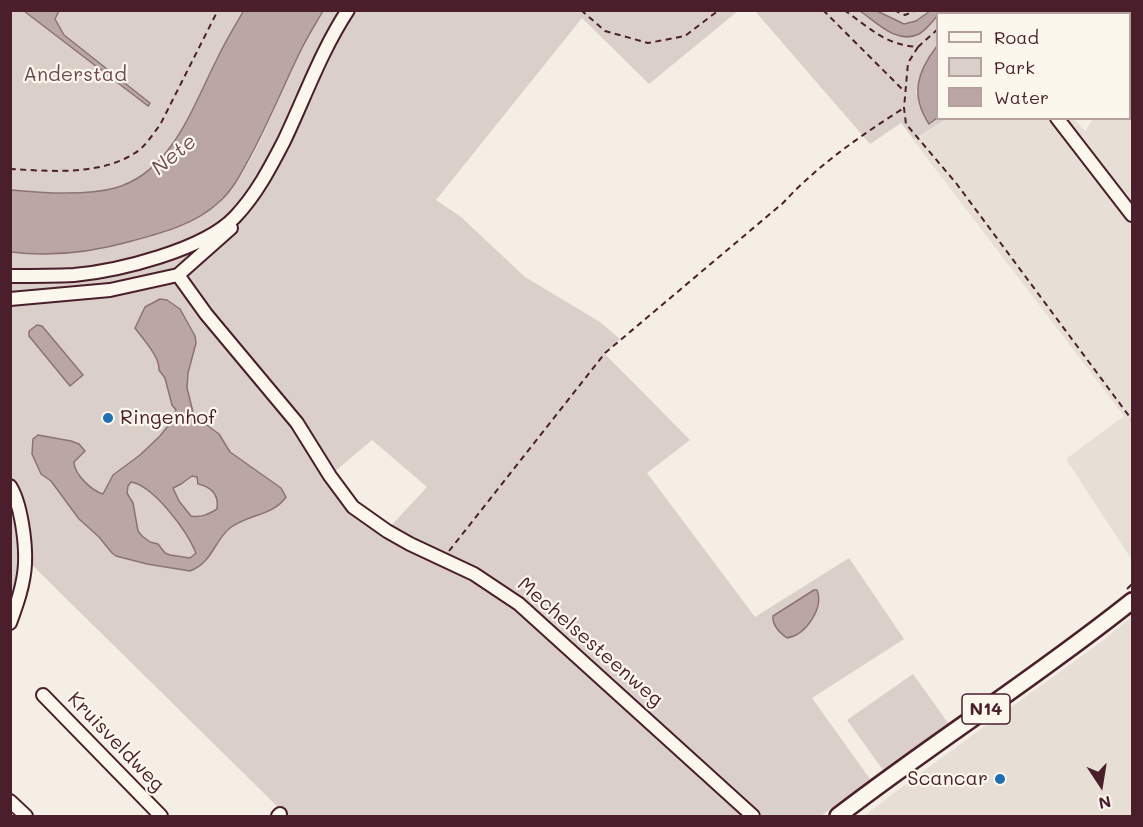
<!DOCTYPE html>
<html>
<head>
<meta charset="utf-8">
<style>
	body { margin:0 }
	#map { position:relative; width:1143px; height:827px; overflow:hidden; background:#f4eee4; font-family:Mali,sans-serif }
	canvas { display:block }
	.frame { position:absolute; inset:0; border:12px solid #4a1f2b; pointer-events:none }
	.legend { position:absolute; left:936px; top:12px; width:195px; height:108px; box-sizing:border-box; background:#fbf7ec; border:2px solid #b4a19f; margin:0; padding:8px 10px; list-style:none; font-size:18px; color:#4a1f2b }
	.legend li { display:flex; align-items:center; gap:12px; height:30px }
	.legend b { width:30px; border:2px solid #b4a19f }
	.north { position:absolute; left:1071px; top:755px; width:60px; height:60px; -webkit-text-stroke:4px #fbf7ec; paint-order:stroke; rotate:168deg; font-size:16px; font-weight:700; line-height:24px; text-align:center; color:#4a1f2b }
	.north::after { content:''; display:block; margin:auto; width:21px; height:27px; background:#4a1f2b; clip-path:polygon(50% 0,100% 100%,50% 72%,0 100%) }
</style>
</head>
<body>
<div id="map">
<canvas width="1143" height="827"></canvas>
<div class="frame"></div>
<ul class="legend">
<li><b style="height:8px;background:#fbf7ec"></b>Road</li>
<li><b style="height:16px;background:#dbd0c9"></b>Park</li>
<li><b style="height:16px;background:#baa7a5"></b>Water</li>
</ul>
<div class="north">N</div>
</div>
<script>
const ctx = document.querySelector('canvas').getContext('2d');
ctx.lineJoin = 'round';
function paint(path, color) { ctx.fillStyle = color; ctx.fill(path, 'evenodd'); }
function trace(path, color, width, dash) { ctx.strokeStyle = color; ctx.lineWidth = width; ctx.lineCap = dash ? 'butt' : 'round'; ctx.setLineDash(dash || []); ctx.stroke(path); }
function label(font, color, halo, rows, align = 'center') {
  ctx.font = font + ' Mali,sans-serif'; ctx.lineWidth = 4.5; ctx.setLineDash([]); ctx.textBaseline = 'middle'; ctx.strokeStyle = halo; ctx.fillStyle = color; for (const [text, x, y, turn = 0] of rows) {
    ctx.save(); ctx.translate(x, y); ctx.rotate((+turn || 0) * Math.PI / 180); ctx.textAlign = isNaN(turn) ? turn : align; if (halo) ctx.strokeText(text, 0, 0); ctx.fillText(text, 0, 0); ctx.restore();
  }
}
const built = new Path2D(`
	M1132,57V560L1066,459L1124,416L914,141L946,119H1074L1085,131L1093,119L1130,118V62Z
	M1132,616V816H864L915,777L1105,639Z`);
const green = new Path2D(`
	M11,11H244C235,27 225,42 217,59C193,105 172,172 115,188C82,197 45,191 11,190Z
	M323,11H738L649,84L582,18L436,200L461,217L525,277L600,322L620,339L605,354L690,440L647,473L755,617L849,558L904,639L812,698L870,779L821,816H758L543,618L389,528L427,487L372,440L333,473L190,286L189,277L175,282L293,429L315,465L346,506L382,537L498,595L541,628L747,816H287L31,564L24,600L11,635V252C51,257 93,252 132,241C162,233 196,224 219,202C254,170 278,97 299,54C306,39 315,25 323,11Z
	M755,11H860L886,30L903,37L926,28L937,16V46L923,67L916,92L929,124L937,118L946,119L914,140L901,123L870,144Z
	M877,11H930C910,31 898,22 877,11Z
	M913,674L948,723L883,770L847,720Z`);
const water = new Path2D(`
	M244,10L323,11C315,25 306,39 299,54C282,89 268,124 250,157C241,173 233,190 219,202C196,224 162,233 132,241C93,252 51,257 11,252V190C41,193 86,196 115,188C172,172 193,106 217,59C225,42 235,26 244,10Z
	M24,11H59L55,19L64,35L150,103L148,106Z
	M860,11H877L904,24L916,21L930,11H942C935,17 929,28 919,34C897,45 876,22 860,11Z
	M937,46V118L929,124C910,95 917,72 937,46Z
	M160,299L167,300L180,309L195,336L196,343L188,373L187,388L193,412L196,417L219,434L230,452L281,488L286,497C273,516 248,514 230,528C214,541 212,563 190,571L147,564L116,556L112,553L99,537L79,519L51,481L41,474L32,454L33,439L38,435L71,441L79,444L85,451L74,462C74,474 92,491 103,494L113,475L140,455L160,436L172,421L176,410L172,405L165,378L159,370C160,357 143,339 135,328L145,307ZM192,476L197,477L198,484C212,487 219,495 217,509C209,514 201,518 191,516L179,501L173,488L181,484ZM131,482C154,486 187,531 196,553L190,558L170,555L165,553L158,544L150,542L142,536L138,531L133,503L127,493L128,486Z
	M37,325L42,326L83,375L70,386L29,336V331Z
	M814,590H817C824,608 806,635 787,638C780,633 772,626 773,616Z`);
const path = new Path2D(`
	M581,10L605,31L648,43L685,36L719,10
	M823,10L904,91
	M844,10C870,28 885,45 918,47L938,29
	M894,10L905,15L917,10
	M1018,10L1024,14
	M1054,10L1055,14
	M952,14L955,10
	M1120,14L1126,10
	M1130,41L1132,38
	M918,47L908,63L904,108L906,124L956,183L1132,420
	M10,169C50,171 99,176 135,153C145,147 152,135 160,125L218,10
	M449,551L605,353L783,203C818,165 860,136 904,108
	M1127,589L1132,584`);
const minor = new Path2D(`
	M1057,118L1132,215
	M178,275L206,314L297,423L330,476L353,507L387,531L410,544L474,574L519,604L753,816
	M178,275L231,228
	M10,276C32,276 53,276 74,275C118,271 204,250 235,217C256,195 270,168 284,141C305,97 321,51 348,10
	M10,299L110,290L178,275
	M10,486C21,503 26,543 25,564C24,584 17,604 10,623
	M43,695L161,816
	M10,801L26,816
	M278,816L280,814`);
const major = new Path2D(`
	M838,816C934,742 1037,677 1132,601`);
const markers = [
	[108,418,6,"#1f6fb2"],
	[1000,779,6,"#1f6fb2"]
];
const shields = [
	[986,709,48]
];
const shieldNames = [
	["N14",986,709]
];
const parkNames = [
	["Anderstad",75,75]
];
const poiNames = [
	["Ringenhof",120,418],
	["Scancar",988,779,"right"]
];
const streetNames = [
	["Mechelsesteenweg",590,642,41],
	["Kruisveldweg",116,742,46]
];
const waterNames = [
	["Nete",174,155,-40]
];
paint(built, '#e7dfd6');
paint(green, '#dbd0c9');
paint(water, '#baa7a5');
trace(water, '#8d7174', 1.5);
trace(minor, '#4a1f2b', 16);
trace(major, '#4a1f2b', 20);
trace(path, '#4a1f2b', 2, [6, 4.5]);
trace(minor, '#fbf7ec', 12);
trace(major, '#fbf7ec', 15);
for (const [x, y, r, color] of markers) { const dot = new Path2D(); dot.arc(x, y, r, 0, 2 * Math.PI); ctx.fillStyle = color; ctx.fill(dot); trace(dot, '#fbf7ec', 2); }
for (const [x, y, w] of shields) { const box = new Path2D(); box.roundRect(x - w / 2, y - 15, w, 30, 4.5); ctx.fillStyle = '#fbf7ec'; ctx.fill(box); trace(box, '#4a1f2b', 1.5); }
label('bold 18px', '#4a1f2b', null, shieldNames);
label('20px', '#6e4b52', '#fbf7ec', parkNames);
label('20px', '#4a1f2b', '#fbf7ec', poiNames, 'left');
label('20px', '#4a1f2b', '#fbf7ec', streetNames);
label('italic 21px', '#714f56', '#fbf7ec', waterNames);
</script>
</body>
</html>
